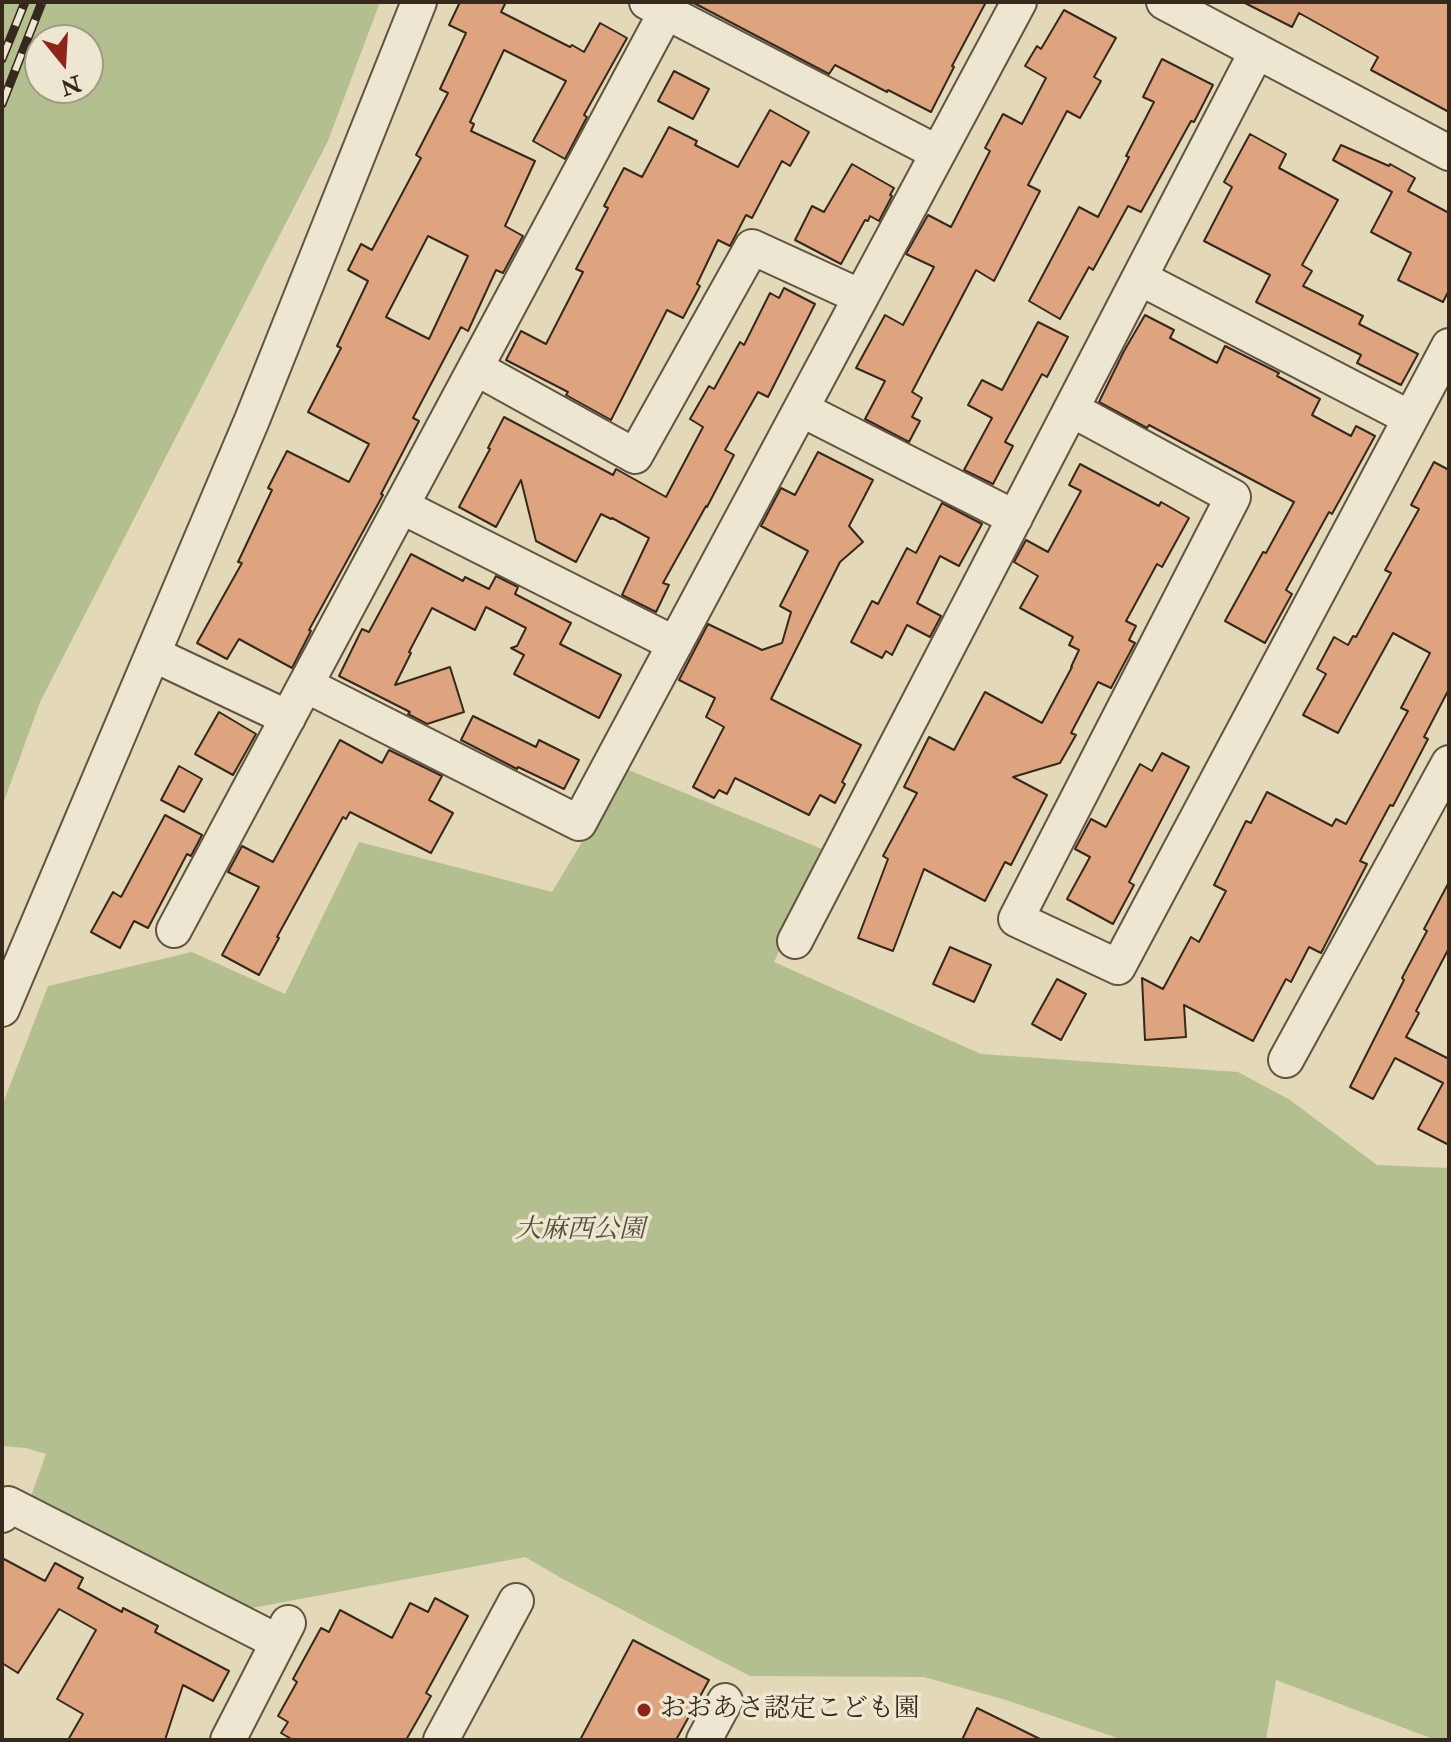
<!DOCTYPE html>
<html>
<head>
<meta charset="utf-8">
<style>
	body { margin:0 }
	#map { position:relative; width:1451px; height:1742px; overflow:hidden; background:#e3d8b7; font-family:"IM FELL Double Pica",serif }
	canvas { display:block }
	.frame { position:absolute; inset:0; border:4px solid #36281b; pointer-events:none }
	.north { position:absolute; left:24px; top:24px; width:80px; height:80px; box-sizing:border-box; background:#ede6d0; border:2px solid #a49a88; border-radius:50%; rotate:162deg; font-size:22px; font-weight:700; line-height:32px; text-align:center; color:#36281b }
	.north::after { content:''; display:block; margin:auto; width:28px; height:36px; background:#8f2418; clip-path:polygon(50% 0,100% 100%,50% 72%,0 100%) }
</style>
</head>
<body>
<div id="map">
<canvas width="1451" height="1742"></canvas>
<div class="frame"></div>
<div class="north">N</div>
</div>
<script>
const ctx = document.querySelector('canvas').getContext('2d');
ctx.lineJoin = 'round';
function paint(path, color) { ctx.fillStyle = color; ctx.fill(path, 'evenodd'); }
function trace(path, color, width, dash) { ctx.strokeStyle = color; ctx.lineWidth = width; ctx.lineCap = dash ? 'butt' : 'round'; ctx.setLineDash(dash || []); ctx.stroke(path); }
function label(font, color, halo, rows, align = 'center') {
  ctx.font = font + ' "IM FELL Double Pica","Noto Serif JP",serif'; ctx.lineWidth = 7; ctx.setLineDash([]); ctx.textBaseline = 'middle'; ctx.strokeStyle = halo; ctx.fillStyle = color; for (const [text, x, y, turn = 0] of rows) {
    ctx.save(); ctx.translate(x, y); ctx.rotate((+turn || 0) * Math.PI / 180); ctx.textAlign = isNaN(turn) ? turn : align; if (halo) ctx.strokeText(text, 0, 0); ctx.fillText(text, 0, 0); ctx.restore();
  }
}
const green = new Path2D(`
	M2,2H380L328,141L40,702L2,807ZM40,40H88V88H40Z
	M626,769L827,851L774,962L981,1054L1238,1072L1290,1100L1377,1165L1449,1168V1740H1436L1276,1680L1266,1740H1123L1006,1700L924,1677L750,1676L563,1579L525,1557L241,1610L30,1499L46,1454L26,1448L2,1446V1106L48,986L192,952L285,994L359,842L552,892Z`);
const building = new Path2D(`
	M460,2H506L501,12L570,47L572,45L584,52L600,23L627,38L584,115L587,117L565,159L533,141L566,81L504,50L470,122L474,124L471,131L535,161L505,226L523,236L503,273L496,270L468,331L461,327L413,418L419,421L381,494L383,495L309,630L311,631L292,668L239,639L227,659L197,643L242,563L238,562L272,490L268,488L287,451L349,482L369,444L308,412L341,348L337,346L368,281L348,270L361,244L372,250L421,158L416,155L448,93L440,89L466,33L449,25ZM428,236L468,256L429,339L386,317Z
	M692,2H986L952,66L954,67L931,112L888,90L887,92L835,65L829,74Z
	M1243,2H1449V112L1371,70L1378,57L1299,13L1292,27Z
	M1064,10L1116,38L1094,77L1101,81L1080,118L1067,111L1028,185L1040,191L994,281L976,270L912,392L922,398L912,417L920,421L909,442L865,419L885,381L856,368L885,315L903,325L934,267L906,254L928,215L951,227L990,151L985,148L1003,114L1022,124L1046,78L1025,66L1037,46L1041,49Z
	M1162,59L1213,85L1194,122L1191,121L1141,212L1128,206L1093,270L1089,267L1060,319L1029,301L1079,207L1098,217L1129,157L1126,156L1154,102L1143,97Z
	M674,71L709,89L693,119L658,101Z
	M770,110L809,132L790,166L782,161L752,218L746,215L730,246L718,240L697,284L700,286L683,318L667,310L611,420L566,395L568,392L506,360L521,331L546,344L583,272L576,269L608,208L604,206L624,168L642,177L669,127L697,141L695,145L738,167Z
	M1250,134L1286,154L1279,168L1338,200L1302,265L1312,271L1303,286L1363,316L1359,324L1418,354L1401,385L1357,363L1361,355L1256,302L1270,275L1204,241L1232,187L1224,182Z
	M1341,145L1389,166L1390,164L1415,178L1408,191L1449,213V290L1443,302L1398,280L1411,253L1371,232L1392,192L1333,160Z
	M852,164L894,188L890,195L892,196L879,221L870,216L868,221L865,220L841,264L795,240L812,206L824,212Z
	M784,288L815,304L768,397L758,392L725,450L734,455L707,507L706,506L663,583L669,585L656,612L622,595L649,538L612,518L611,519L601,514L576,562L536,541L521,480L496,527L459,507L490,449L488,448L504,417L613,475L616,469L666,497L703,427L690,419L709,386L714,389L740,342L744,345L770,293L779,298Z
	M1145,315L1174,330L1170,338L1217,363L1225,346L1279,373L1277,376L1320,399L1312,415L1351,436L1356,426L1375,436L1332,514L1329,512L1286,590L1292,594L1265,643L1225,621L1263,552L1266,553L1294,502L1149,425L1147,428L1099,402L1124,351Z
	M1038,322L1068,337L1047,377L1042,374L1005,442L1013,446L993,484L964,470L992,418L968,405L982,380L1002,390Z
	M818,452L873,480L849,526L863,542L840,562L771,699L861,745L842,782L845,784L835,803L820,795L809,815L735,778L727,794L719,790L714,798L693,787L724,727L706,717L715,698L679,680L708,624L762,650L782,643L791,612L780,606L808,551L761,526L781,488L795,495Z
	M1434,462L1449,470V689L1424,737L1428,739L1393,806L1390,805L1360,861L1367,864L1321,953L1309,947L1291,982L1286,979L1253,1041L1184,1005L1186,1037L1145,1040L1142,978L1163,989L1191,937L1199,942L1226,891L1214,885L1246,821L1251,823L1267,792L1332,826L1336,819L1346,824L1408,711L1401,708L1430,653L1393,633L1338,733L1303,715L1326,674L1317,669L1334,637L1348,645L1353,636L1356,637L1391,573L1385,570L1419,509L1411,505Z
	M1080,464L1159,506L1161,502L1189,518L1162,567L1157,564L1126,621L1136,626L1129,640L1135,643L1111,688L1098,682L1071,733L1076,735L1060,763L1013,777L1047,795L1011,865L1005,862L985,901L924,869L893,951L858,938L888,859L883,856L917,793L904,787L929,737L954,750L985,692L1042,723L1072,667H1071L1079,650L1069,645L1073,637L1020,608L1038,576L1014,562L1026,540L1048,552L1081,491L1069,485Z
	M942,503L982,524L959,566L940,556L917,603L941,616L930,637L907,625L892,655L886,651L882,658L851,642L872,601L878,604L907,548L916,553Z
	M411,554L463,581L465,577L489,589L496,576L518,587L515,594L571,623L560,644L621,675L599,718L514,674L524,655L511,648L517,646L526,628L486,607L475,630L432,608L409,652L411,653L395,685L450,667L464,712L427,724L408,714L410,712L339,676L362,629L369,632Z
	M219,712L256,734L233,775L195,754Z
	M473,716L536,747L539,740L579,760L564,789L518,767L517,769L461,740Z
	M340,740L382,763L389,750L442,776L429,800L453,813L431,853L350,812L346,819L343,817L277,937L279,938L259,975L222,955L259,887L228,872L242,846L273,862Z
	M1162,753L1189,767L1129,882L1134,885L1113,924L1067,899L1090,857L1075,849L1091,819L1106,827L1140,764L1152,771Z
	M179,766L202,779L184,812L161,800Z
	M165,815L202,835L191,856L187,854L148,928L134,921L120,948L91,932L113,892L121,897Z
	M1449,882V948L1416,1011L1419,1013L1406,1037L1449,1059V1145L1418,1129L1443,1083L1395,1058L1373,1099L1350,1087L1404,980L1402,978L1427,931L1424,929Z
	M950,947L991,965L974,1002L933,984Z
	M1057,979L1086,994L1061,1040L1032,1024Z
	M2,1558L45,1581L55,1563L83,1578L78,1588L122,1612L123,1608L158,1626L155,1632L229,1671L213,1701L183,1685L165,1740H68L83,1714L57,1699L96,1630L59,1609L18,1673L2,1663Z
	M435,1598L468,1616L426,1693L431,1696L406,1740H293L281,1733L288,1722L278,1716L297,1682L293,1679L321,1628L329,1632L340,1610L392,1638L410,1603L428,1612Z
	M633,1640L709,1680L676,1740H580Z
	M977,1708L1042,1740H962Z`);
const minor = new Path2D(`
	M647,2L938,153
	M1164,2L1449,153
	M1140,278L1410,418
	M476,368L635,456L752,247L861,297
	M801,409L1015,518
	M1071,409L1233,497L1016,919L1118,967L1449,346
	M401,506L675,644
	M153,654L288,718
	M306,685L579,823L1019,2
	M174,930L666,12
	M795,941L1257,51
	M2,1009L252,420L419,2
	M1286,1060L1449,763
	M2,1515L8,1504L278,1642
	M228,1740L288,1623
	M441,1740L516,1601
	M704,1740L725,1701`);
const rail = new Path2D(`
	M2,59L25,2
	M2,104L42,2`);
const markers = [
	[644,1710,8,"#8f2418"]
];
const parkNames = [
	["大麻西公園",580,1231]
];
const poiNames = [
	["おおあさ認定こども園",660,1710]
];
paint(green, '#b3bf8f');
paint(building, '#dea37f');
trace(building, '#36281b', 2);
trace(minor, '#615442', 38);
trace(minor, '#ede6d0', 34);
trace(rail, '#36281b', 9);
trace(rail, '#ede6d0', 6, [18]);
for (const [x, y, r, color] of markers) { const dot = new Path2D(); dot.arc(x, y, r, 0, 2 * Math.PI); ctx.fillStyle = color; ctx.fill(dot); trace(dot, '#ede6d0', 3); }
label('italic 26px', '#554e38', '#ede6d0', parkNames);
label('26px', '#36281b', '#ede6d0', poiNames, 'left');
</script>
</body>
</html>
